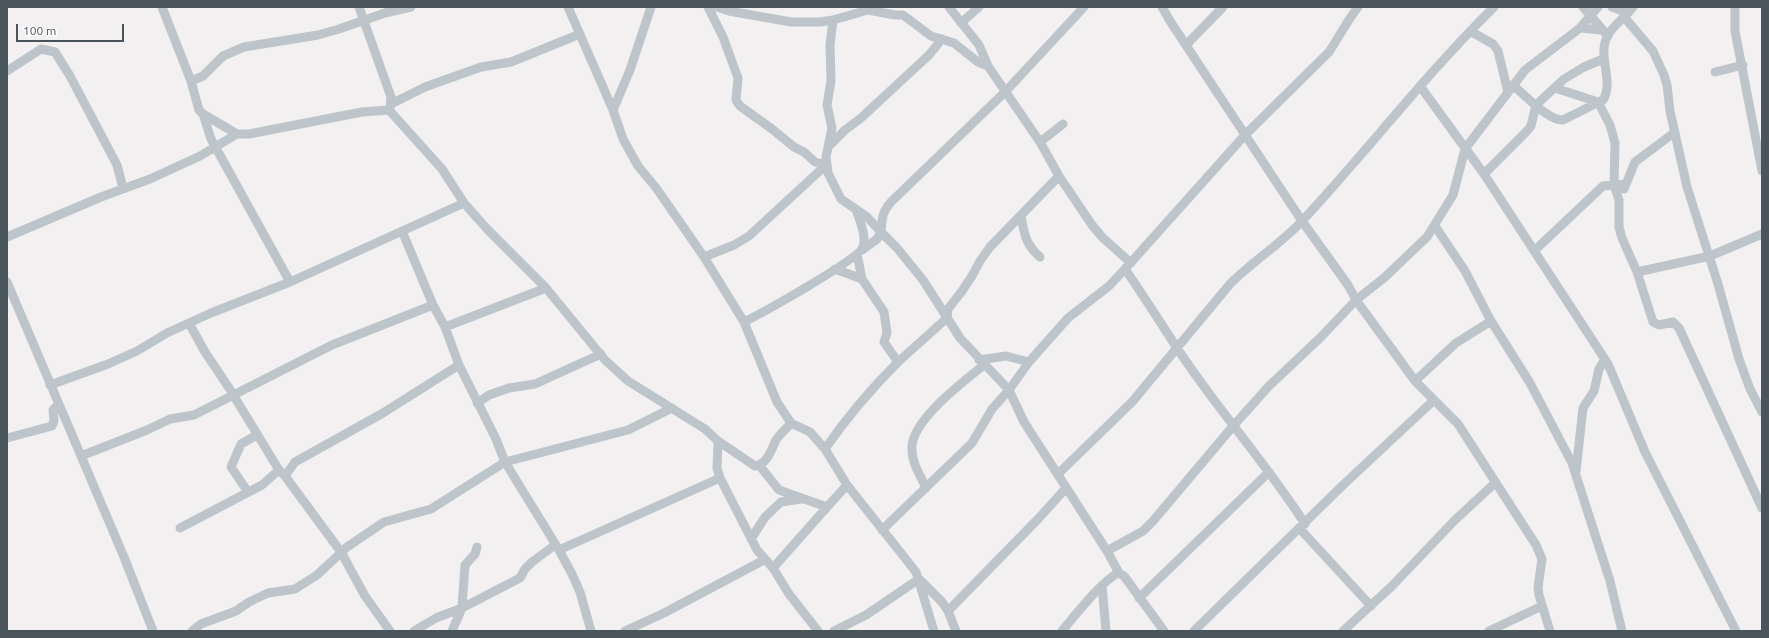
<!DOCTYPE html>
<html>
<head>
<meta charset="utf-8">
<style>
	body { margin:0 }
	#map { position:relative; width:1769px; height:638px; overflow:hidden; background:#f2f0f0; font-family:Ubuntu,sans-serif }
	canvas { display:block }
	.frame { position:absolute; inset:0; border:8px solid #4a545b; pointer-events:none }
	.scale { position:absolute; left:16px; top:24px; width:108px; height:18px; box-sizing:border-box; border:2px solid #4a545b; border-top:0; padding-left:5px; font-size:12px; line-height:14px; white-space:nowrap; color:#4a545b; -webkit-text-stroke:3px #fff; paint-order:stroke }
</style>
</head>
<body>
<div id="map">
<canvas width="1769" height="638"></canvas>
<div class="frame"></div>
<div class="scale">100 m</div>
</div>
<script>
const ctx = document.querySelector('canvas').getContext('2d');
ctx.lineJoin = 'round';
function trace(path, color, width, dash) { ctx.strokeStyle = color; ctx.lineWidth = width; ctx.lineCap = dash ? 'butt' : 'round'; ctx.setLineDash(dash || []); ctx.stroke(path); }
const minor = new Path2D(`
	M162,7L191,81L199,110L203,114L237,134H249L362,112L389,110L442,169L464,203L487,229L546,288L605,360L628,381L705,429L718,441L755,466C768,464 771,450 776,440C780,434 786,429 791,423
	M359,7L391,97L390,108
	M568,7L613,110
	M651,7L630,70L613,110L623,139L638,166L657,189L704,257L744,322L777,402L791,423L810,432L825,449L847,485L916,572L934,631
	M708,7L723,37L738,78L736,100L740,106L772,129L794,147L804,152L815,162L826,165
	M717,7L729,11L791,22H820L833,20L868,10L895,15H903L931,36L954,43L978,62L988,66
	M949,7L979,45L988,66L1040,142L1059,176L1092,225L1102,237L1131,263
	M1084,7L1005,92L891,202C882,212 882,219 881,232L897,248L923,280L960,338L1009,390L1024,422L1107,551L1119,573L1124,576L1164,631
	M1162,7L1170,21L1302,221L1348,285L1356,300L1415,381L1458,424L1536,545L1542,559L1538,587L1539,595L1550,631
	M1583,7L1608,36
	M1612,7L1628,13
	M1735,7V31L1762,171
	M1625,18L1653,51L1664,75L1667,85L1670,111L1687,187L1718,284L1739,359L1750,389L1762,412
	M833,20L830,45L831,81L827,105L832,128L826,157L828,173L841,199L867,217L881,232L877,239L862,250
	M961,23L979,7
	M1580,28L1602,30
	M1470,31L1493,44L1498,51L1508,92
	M1186,45L1223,7
	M7,71L41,49L55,52L70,76L117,165L123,188
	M1715,72L1743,65
	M191,81L203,76L223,56L244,47L318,35L339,29L385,13L411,7
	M1512,85C1525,94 1548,121 1563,120L1603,100C1615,81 1596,56 1608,35C1613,26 1626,16 1633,7
	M1420,86L1484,174L1608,364L1645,452L1736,631
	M1555,88L1598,102L1610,125L1615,143L1614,185L1619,200V227L1622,238L1637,272L1653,322L1659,325L1673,322L1679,328L1762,508
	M391,104L425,87L481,67L511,62L580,34
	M203,114L211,139L290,282L464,203
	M1040,142L1063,124
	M830,145L845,130L861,118L929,55L942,39
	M1484,174L1527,131L1531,126L1536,105L1564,79L1584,67L1603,59
	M1624,189L1635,162L1675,132
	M1021,216C1024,234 1026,245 1040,257
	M1435,226L1465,271L1491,321L1530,383L1572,463L1610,581L1622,631
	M402,231L433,305
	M7,237L101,197L150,179L200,156L237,134
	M1534,251L1603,186L1626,184
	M704,257L734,245L749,236L826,165
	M835,269L862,279
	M1125,269C1143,295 1160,322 1177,348C1217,409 1266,463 1305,524
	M1637,272L1710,256L1762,234
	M7,282L124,557L153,631
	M744,322C762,313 858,260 863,247C867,235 859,220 856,209
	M189,323L205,352L229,388L279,470L285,476L341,552L365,596L390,631
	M445,327L546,288
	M979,360L1006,356L1029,362
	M898,362L947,318L948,309L962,291L972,276L980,261L990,247L1059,176
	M1415,381L1456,343L1491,321
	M50,385L108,364L137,351L167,333L211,313L290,282
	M477,403L489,395L509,388L535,384L601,354
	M7,438L52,426L54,421L53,410L59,404
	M718,441L717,468L720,478L757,550L773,568L789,594L818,631
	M825,449C847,417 871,389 898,362L884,342L887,333L884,312L862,279L857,254
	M81,456L147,430L170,419L194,415L332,345L433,305L445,327L459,365L496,439L505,462L559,550L572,574L580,592L591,631
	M759,465L779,490L827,507L847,485
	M1576,471L1583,408L1594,391L1599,369L1604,361
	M1058,474L1132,402L1230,284C1253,261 1282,243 1303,220C1368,150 1426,74 1494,7
	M285,476L295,462L383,413L459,365
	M926,488C921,476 912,464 912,450C909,422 964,381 984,365
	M248,492L231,467L241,444L257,435
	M180,528L262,485L279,470
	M1300,529L1371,606
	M882,530L972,443L992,409L1009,390L1029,362L1068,318L1109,286L1125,269L1245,135L1329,52C1339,37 1347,21 1358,7
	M751,539L765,517L781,502L801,499
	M559,550L720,478
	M1107,551L1143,531L1153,521L1234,425L1269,386L1321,337L1356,300L1384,278L1427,237L1453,195L1465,149L1525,70L1580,28L1598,7
	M773,568L827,507
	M1102,586L1106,631
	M1139,598L1269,472
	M192,631L201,624L236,611L249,602L268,593L295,589L317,575L347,547L384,522L431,509L505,462L628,430L672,408
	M414,631L436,618L462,608L465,565L475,554L477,547
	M452,631L462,608L520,578L525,569L532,562L555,545
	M625,631L664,613L764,560
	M834,631L866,615L919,579L942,602L948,611
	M956,631L948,611L1039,518L1066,488
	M1062,631C1073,618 1105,577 1119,573
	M1194,631L1342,486L1434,400
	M1343,631L1392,586L1455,520L1495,483
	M1489,631L1542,606`);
trace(minor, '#bdc5ca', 9);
</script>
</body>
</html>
